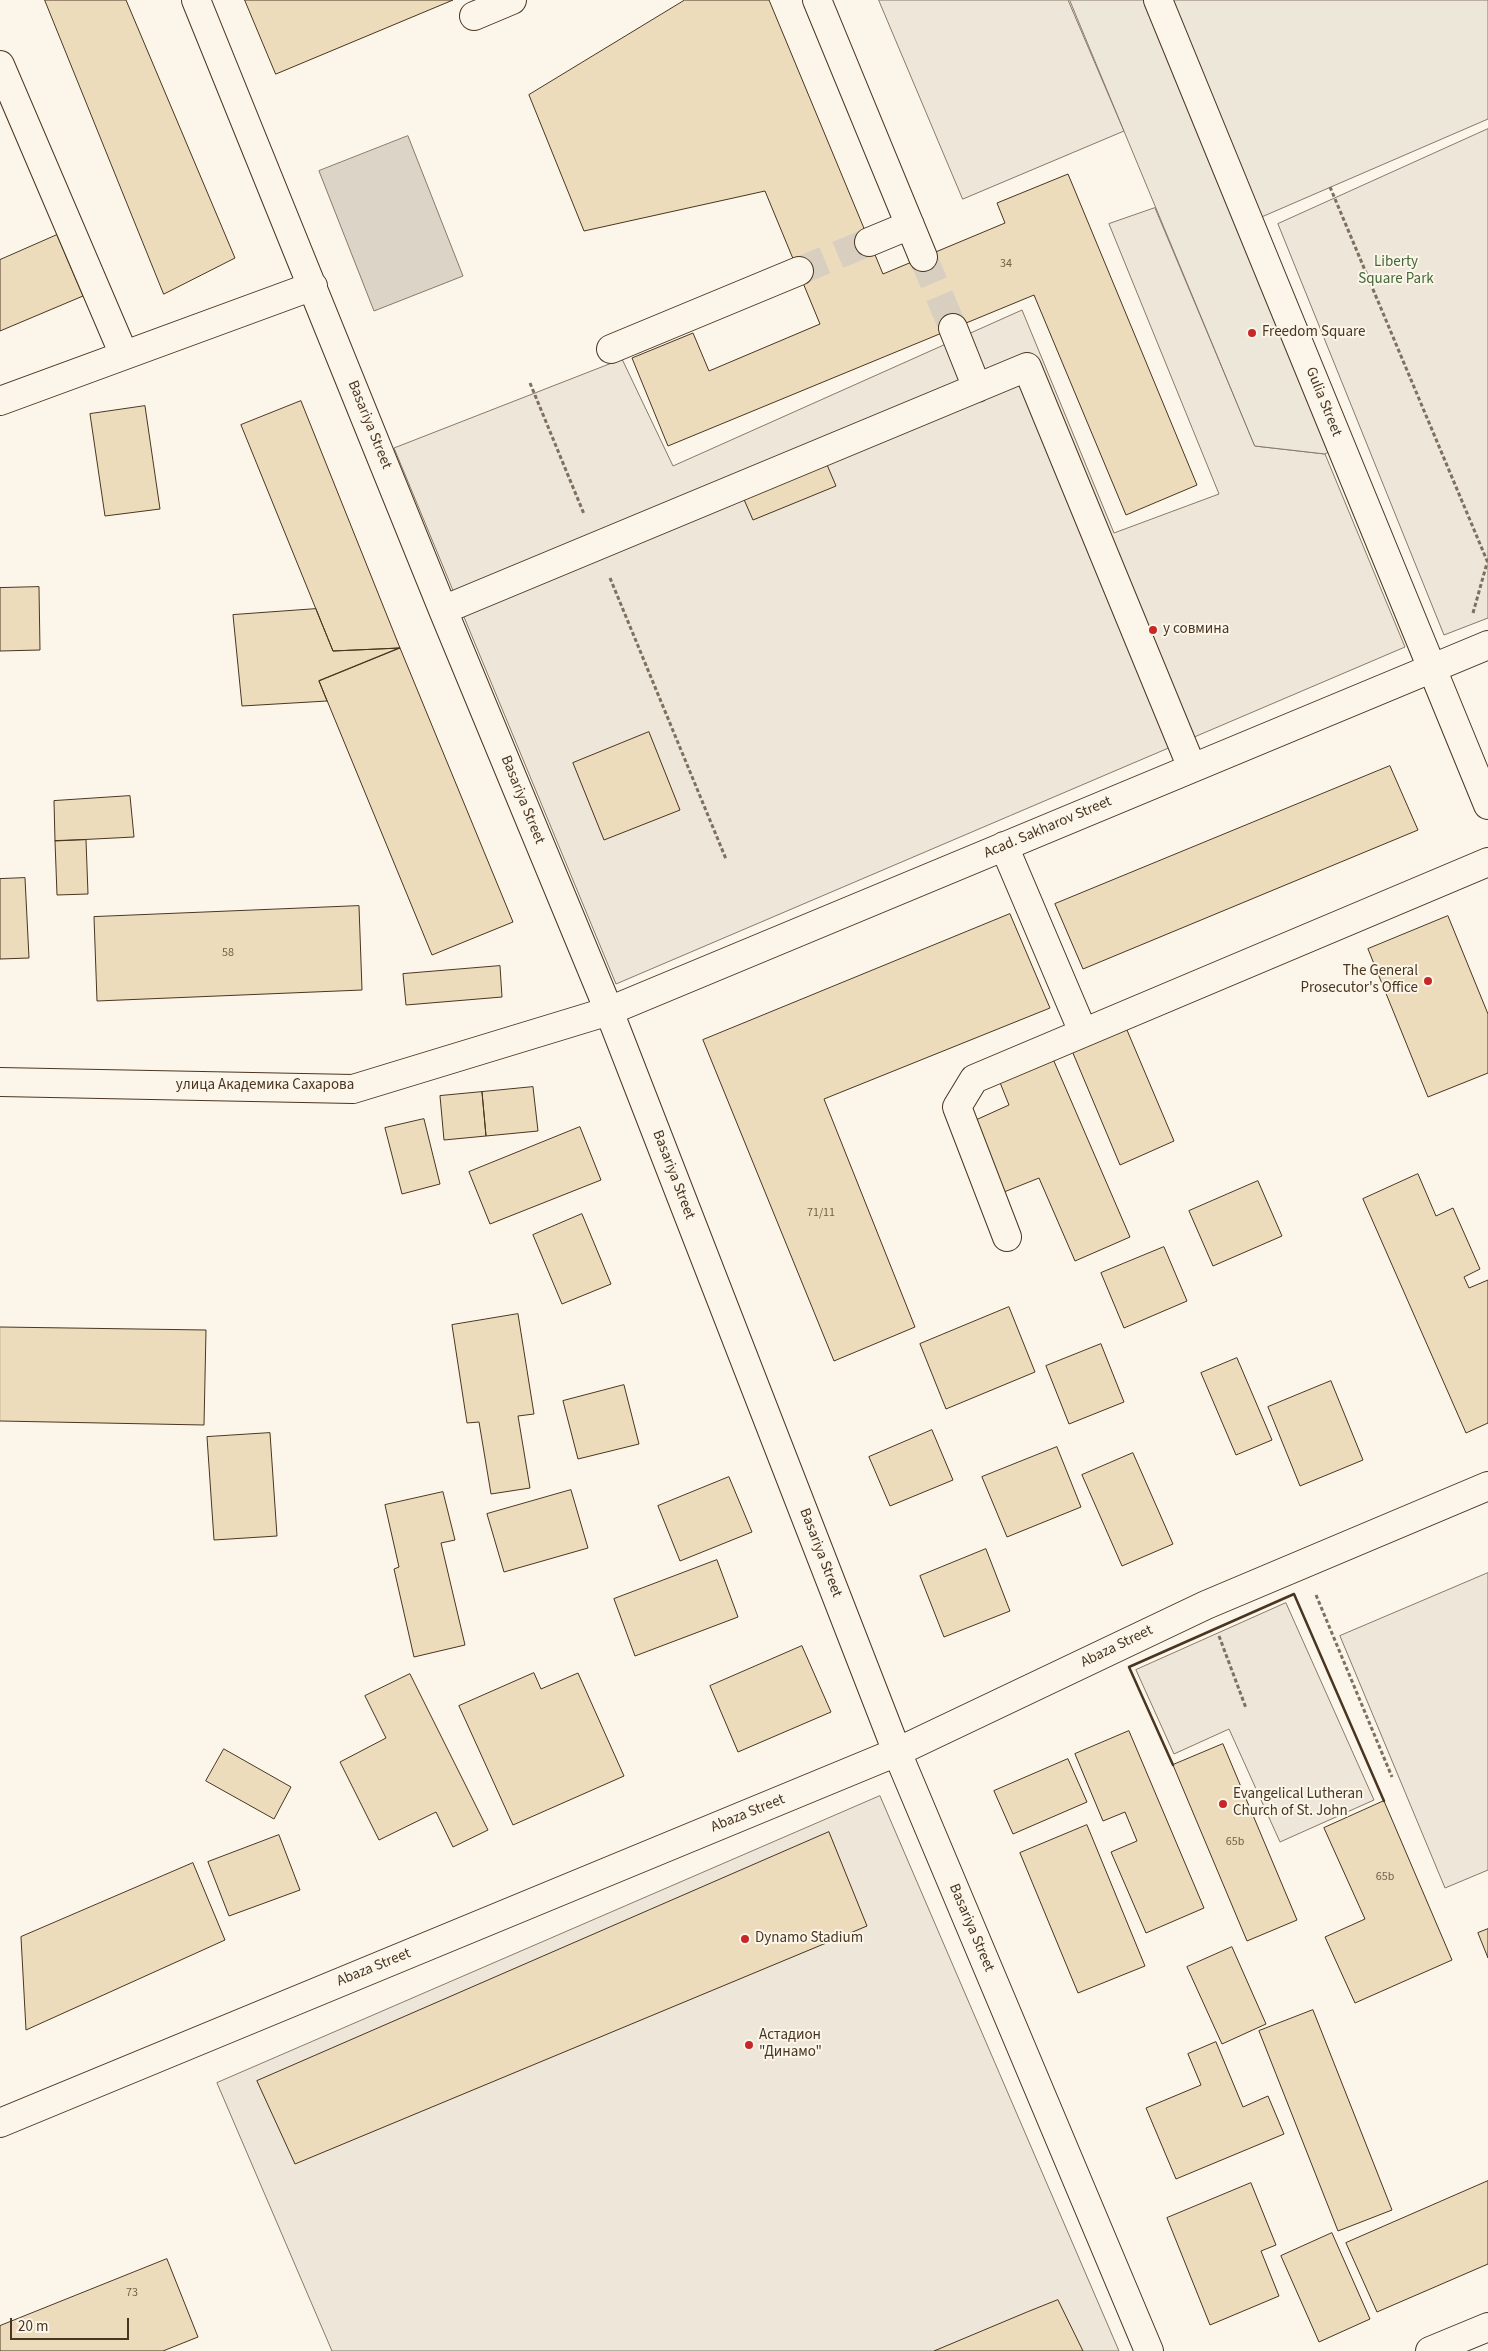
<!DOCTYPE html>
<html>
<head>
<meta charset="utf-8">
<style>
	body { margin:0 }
	#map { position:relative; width:1488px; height:2351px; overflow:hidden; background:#fbf6e9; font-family:"Source Sans 3",sans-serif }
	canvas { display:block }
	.scale { position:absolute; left:10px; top:2318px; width:119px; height:22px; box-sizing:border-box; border:2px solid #4a3520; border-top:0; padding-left:6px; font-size:15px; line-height:18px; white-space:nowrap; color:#4a3520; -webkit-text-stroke:4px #fbf6e9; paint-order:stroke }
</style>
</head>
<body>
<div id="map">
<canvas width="1488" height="2351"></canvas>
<div class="scale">20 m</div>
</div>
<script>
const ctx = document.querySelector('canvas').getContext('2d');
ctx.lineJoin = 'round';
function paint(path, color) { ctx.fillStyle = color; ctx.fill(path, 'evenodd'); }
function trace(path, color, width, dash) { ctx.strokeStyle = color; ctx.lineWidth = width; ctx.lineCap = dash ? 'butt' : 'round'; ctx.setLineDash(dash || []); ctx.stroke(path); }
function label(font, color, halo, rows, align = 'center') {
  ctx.font = font + ' "Source Sans 3",sans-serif'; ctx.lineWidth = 4; ctx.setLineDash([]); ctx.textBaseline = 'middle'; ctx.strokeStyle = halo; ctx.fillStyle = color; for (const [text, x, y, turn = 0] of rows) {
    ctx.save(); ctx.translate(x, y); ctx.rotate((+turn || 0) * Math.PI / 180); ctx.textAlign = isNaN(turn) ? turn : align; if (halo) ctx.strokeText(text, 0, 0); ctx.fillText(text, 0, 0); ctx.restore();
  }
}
const green = new Path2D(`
	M879,0H1068L1124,131L963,199Z
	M1488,129V618L1444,635L1278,224Z
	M1155,208L1255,446L1325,454L1405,647L616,984L394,448L622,359L673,466L1022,310L1114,533L1219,494L1109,224Z
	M1488,1573V1870L1445,1888L1340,1636Z
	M1286,1603L1374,1800L1280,1842L1229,1729L1174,1754L1136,1670Z
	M880,1796L1119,2351H332L217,2083Z`);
const parking = new Path2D(`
	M1070,0H1488V119L1250,222L1341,445L1325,454L1255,446Z`);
const water = new Path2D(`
	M408,136L463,276L374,311L319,171Z`);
const building = new Path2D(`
	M45,0H126L235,258L164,294Z
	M245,0H453L276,74Z
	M685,0H769L883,274L1005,223L997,203L1068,174L1197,485L1126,515L1034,295L668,446L632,358L693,333L709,371L820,324L765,191L584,231L529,95Z
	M57,235L83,296L0,331V260Z
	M301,401L400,648L333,651L241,425Z
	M145,406L160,509L105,516L90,414Z
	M825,460L836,486L753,520L742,495Z
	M39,587L40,650L0,651V588Z
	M316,609L333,651L400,648L319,681L327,701L242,706L233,615Z
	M400,648L513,922L432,955L319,681Z
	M649,732L680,810L604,840L573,763Z
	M1390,766L1418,830L1083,969L1055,904Z
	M130,796L134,837L55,841L54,801Z
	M86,840L88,894L57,895L55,841Z
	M25,878L29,958L0,959V879Z
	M359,906L362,990L97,1001L94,917Z
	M1010,914L1050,1008L824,1099L915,1327L834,1361L703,1040Z
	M1448,916L1488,1014V1073L1428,1097L1368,949Z
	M500,966L502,997L406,1005L403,974Z
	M1124,1023L1174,1141L1120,1165L1070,1046Z
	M1050,1052L1130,1237L1075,1261L1039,1178L999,1194L969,1123L1009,1105L997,1075Z
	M533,1087L538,1131L486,1136L482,1092Z
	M482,1092L486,1136L444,1140L440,1096Z
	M424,1119L440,1184L402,1194L385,1128Z
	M580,1127L601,1180L490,1224L469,1172Z
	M1418,1174L1436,1216L1453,1208L1480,1269L1464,1277L1469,1288L1488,1280V1423L1466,1433L1363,1199Z
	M1258,1181L1282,1236L1213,1266L1189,1211Z
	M582,1214L611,1284L562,1304L533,1235Z
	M1164,1247L1187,1301L1124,1328L1101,1273Z
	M1009,1307L1035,1372L946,1409L920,1344Z
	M518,1314L534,1414L518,1416L530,1488L491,1494L479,1422L467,1423L452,1325Z
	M0,1327L206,1330L204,1425L0,1421Z
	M1101,1344L1124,1402L1069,1424L1046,1366Z
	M1237,1358L1272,1440L1236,1455L1201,1373Z
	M1331,1381L1363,1460L1300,1486L1268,1407Z
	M624,1385L639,1444L578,1459L563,1401Z
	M932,1430L953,1480L890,1506L869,1457Z
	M270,1433L277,1536L214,1540L207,1437Z
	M1057,1447L1081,1507L1007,1537L982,1477Z
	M1133,1453L1173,1544L1122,1566L1082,1475Z
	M729,1477L752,1532L680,1561L658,1506Z
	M571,1490L588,1548L504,1572L487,1514Z
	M443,1492L455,1540L441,1543L465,1645L414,1657L394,1569L399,1567L385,1505Z
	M986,1549L1010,1611L944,1637L920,1576Z
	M717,1560L738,1617L635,1656L614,1599Z
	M802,1646L831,1712L738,1752L710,1686Z
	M534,1673L541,1689L578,1673L624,1776L513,1825L459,1706Z
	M410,1674L488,1830L453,1847L436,1812L379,1840L340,1762L386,1738L365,1696Z
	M1129,1731L1204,1908L1146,1933L1111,1852L1137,1841L1125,1812L1103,1821L1075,1754Z
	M1223,1744L1297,1920L1247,1941L1173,1765Z
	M224,1749L291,1787L274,1819L206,1781Z
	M1068,1759L1087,1802L1013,1834L994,1791Z
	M1384,1801L1452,1960L1355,2003L1325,1937L1365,1919L1324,1828Z
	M1087,1825L1145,1966L1078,1993L1020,1853Z
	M829,1832L867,1926L295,2164L257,2081Z
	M279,1835L300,1890L229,1916L208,1862Z
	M193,1863L225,1940L26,2030L21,1937Z
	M1488,1929V1958L1478,1933Z
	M1232,1947L1266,2024L1222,2044L1187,1967Z
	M1313,2010L1392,2210L1338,2231L1259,2031Z
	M1216,2042L1243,2107L1268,2096L1284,2134L1176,2179L1146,2108L1201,2085L1188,2054Z
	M1488,2181V2264L1377,2312L1346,2243Z
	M1251,2183L1276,2245L1261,2251L1279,2296L1210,2325L1167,2218Z
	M1332,2233L1370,2319L1319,2342L1281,2256Z
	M167,2259L198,2337L163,2351H0V2326Z
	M1058,2300L1083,2351H934L1027,2312Z`);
const minorTunnel = new Path2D(`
	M923,257L953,328
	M799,271L869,242`);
const path = new Path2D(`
	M1330,187L1488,563
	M530,383L584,514
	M610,578L726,859
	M1473,613L1487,563
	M1316,1595L1392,1777
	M1219,1636L1246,1708`);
const minor = new Path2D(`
	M196,0L443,610L609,1011L897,1752L1149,2351
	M817,0L923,257
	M1158,0L1488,805
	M474,16L512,0
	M0,65L124,355
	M869,242L910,225
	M953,328L977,388
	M611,349L799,271
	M0,401L313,286
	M443,610L1027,367L1192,768
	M1004,846L1083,1032
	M0,1082L353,1089L609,1011L1488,645
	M1007,1237L957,1107L974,1079L1488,862
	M0,2123L897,1752L1206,1605L1488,1486
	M1430,2351L1488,2327`);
const wall = new Path2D(`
	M1173,1765L1129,1667L1294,1594L1384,1801`);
const markers = [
	[1252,333,5,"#c62828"],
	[1153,630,5,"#c62828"],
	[1428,981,5,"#c62828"],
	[1223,1804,5,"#c62828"],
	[745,1939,5,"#c62828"],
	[749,2045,5,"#c62828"]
];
const numberNames = [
	["34",1006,264],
	["58",228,953],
	["71/11",821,1213],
	["65b",1235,1842],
	["65b",1385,1877],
	["73",132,2293]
];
const parkNames = [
	["Liberty",1396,263],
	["Square Park",1396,280]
];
const poiNames = [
	["Freedom Square",1262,333],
	["у совмина",1163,630],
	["The General",1418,972,"right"],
	["Prosecutor's Office",1418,989,"right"],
	["Evangelical Lutheran",1233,1795],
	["Church of St. John",1233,1812],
	["Dynamo Stadium",755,1939],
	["Астадион",759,2036],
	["\"Динамо\"",759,2053]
];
const streetNames = [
	["Gulia Street",1323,402,68],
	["Basariya Street",369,425,68],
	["Basariya Street",522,800,68],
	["Acad. Sakharov Street",1048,828,-23],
	["улица Академика Сахарова",265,1086],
	["Basariya Street",673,1175,69],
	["Basariya Street",820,1553,69],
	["Abaza Street",1117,1647,-26],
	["Abaza Street",748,1814,-22],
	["Basariya Street",971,1928,67],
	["Abaza Street",374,1968,-22]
];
paint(green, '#ede6d9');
trace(green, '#887966', 1);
paint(parking, '#ede7d9');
trace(parking, '#887966', 1);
paint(water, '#dcd4c6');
trace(water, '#887966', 1);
paint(building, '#ecdcbc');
trace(building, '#4a3520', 1);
trace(minorTunnel, '#d8cfc1', 28, [28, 14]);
trace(minor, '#4a3520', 30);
trace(path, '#7f6f5c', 3, [4, 2.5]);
trace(minor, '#fbf6e9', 28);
trace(wall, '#4a3520', 2.5);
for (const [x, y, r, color] of markers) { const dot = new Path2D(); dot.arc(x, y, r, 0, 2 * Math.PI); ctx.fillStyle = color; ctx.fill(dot); trace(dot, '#fbf6e9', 2); }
label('12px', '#725f47', null, numberNames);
label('15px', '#436837', '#fbf6e9', parkNames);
label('15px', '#4a3520', '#fbf6e9', poiNames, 'left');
label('15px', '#4a3520', '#fbf6e9', streetNames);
</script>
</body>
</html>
